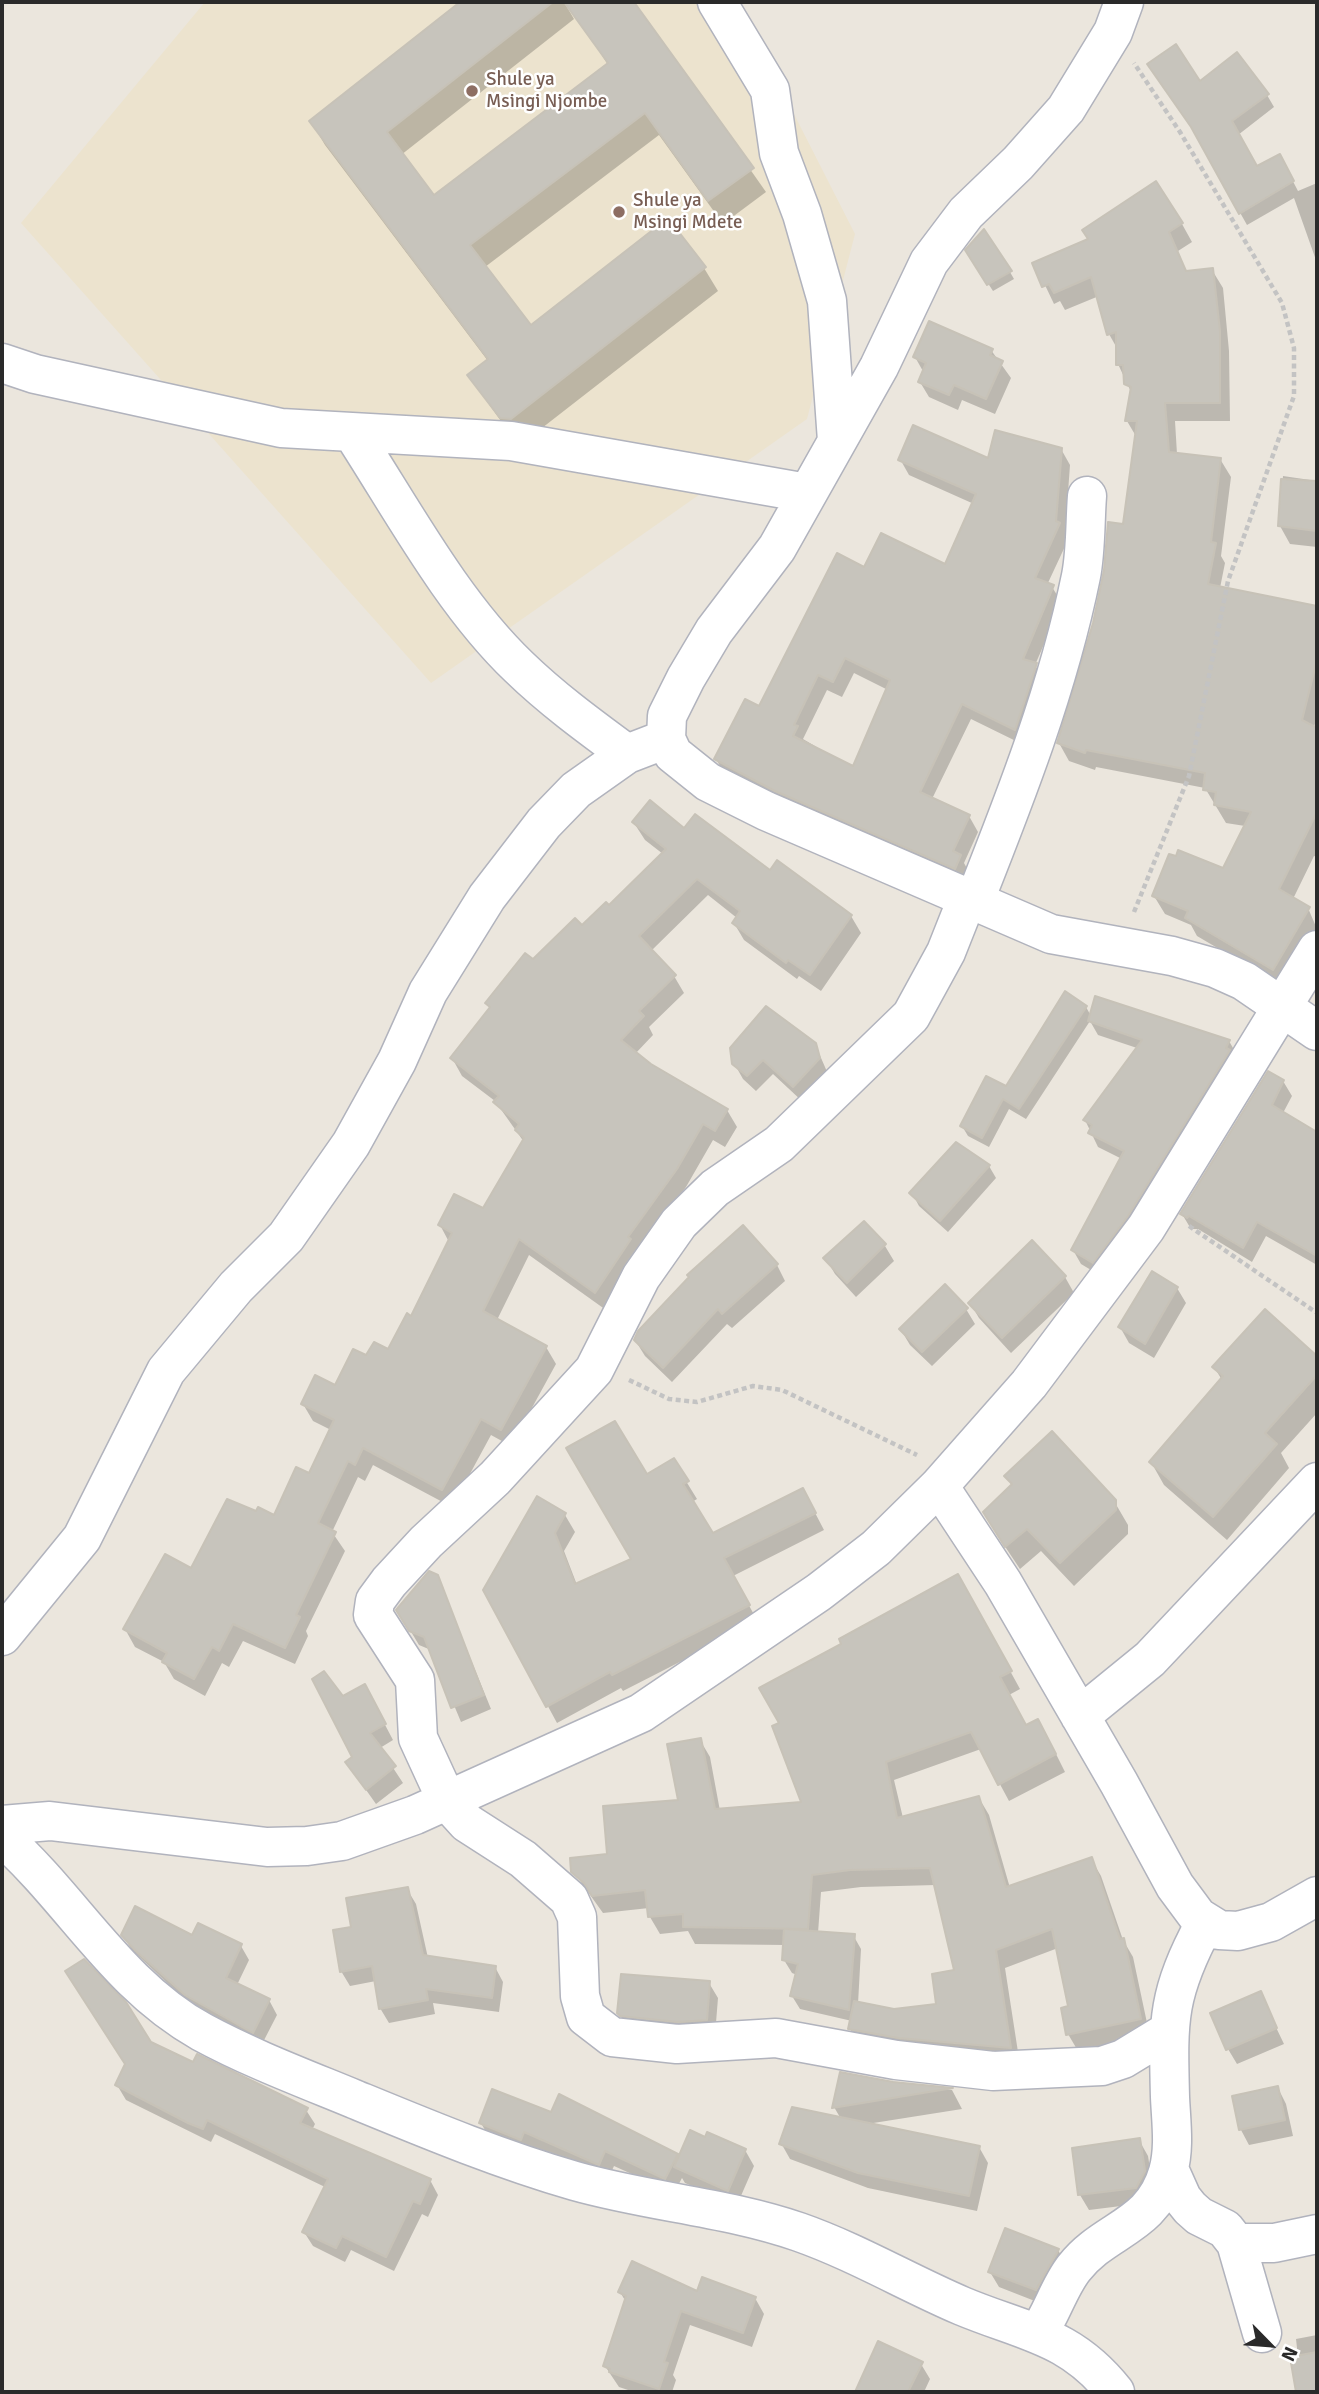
<!DOCTYPE html>
<html>
<head>
<meta charset="utf-8">
<style>
	body { margin:0 }
	#map { position:relative; width:1319px; height:2394px; overflow:hidden; background:#ebe6dd; font-family:Signika,sans-serif }
	canvas { display:block }
	.frame { position:absolute; inset:0; border:4px solid #2a2a2a; pointer-events:none }
	.north { position:absolute; left:1235px; top:2310px; width:70px; height:70px; -webkit-text-stroke:5px #fff; paint-order:stroke; rotate:115deg; font-size:19px; font-weight:700; line-height:28px; text-align:center; color:#2a2a2a }
	.north::after { content:''; display:block; margin:auto; width:24px; height:32px; background:#2a2a2a; clip-path:polygon(50% 0,100% 100%,50% 72%,0 100%) }
</style>
</head>
<body>
<div id="map">
<canvas width="1319" height="2394"></canvas>
<div class="frame"></div>
<div class="north">N</div>
</div>
<script>
const ctx = document.querySelector('canvas').getContext('2d');
ctx.lineJoin = 'round';
function paint(path, color) { ctx.fillStyle = color; ctx.fill(path, 'evenodd'); }
function trace(path, color, width, dash) { ctx.strokeStyle = color; ctx.lineWidth = width; ctx.lineCap = dash ? 'butt' : 'round'; ctx.setLineDash(dash || []); ctx.stroke(path); }
function label(font, color, halo, rows, align = 'center') {
  ctx.font = font + ' Signika,sans-serif'; ctx.lineWidth = 5; ctx.setLineDash([]); ctx.textBaseline = 'middle'; ctx.strokeStyle = halo; ctx.fillStyle = color; for (const [text, x, y, turn = 0] of rows) {
    ctx.save(); ctx.translate(x, y); ctx.rotate((+turn || 0) * Math.PI / 180); ctx.textAlign = isNaN(turn) ? turn : align; if (halo) ctx.strokeText(text, 0, 0); ctx.fillText(text, 0, 0); ctx.restore();
  }
}
const education = new Path2D(`
	M205,2H737L855,234L807,419L431,683L21,223Z`);
const shadow = new Path2D(`
	M463,2H564L574,19L401,155L434,198L608,65L590,36L634,4L766,192L723,224L659,135L485,267L531,328L704,268L718,291L524,442L515,441L469,376L488,361L325,145L311,121Z
	M1200,83L1267,95L1274,107L1238,135L1257,168H1286L1298,191L1317,183V263L1294,198L1247,225L1198,138Z
	M1182,224L1192,242L1178,251L1187,273L1212,270L1223,288L1229,351L1230,421H1175L1177,454L1220,459L1231,477L1221,556L1225,563L1220,588L1316,608L1317,598V715L1314,728L1317,729V857L1314,856L1293,899L1308,908L1317,929L1284,987L1197,936L1191,925L1165,914L1154,896L1224,870L1245,826L1226,823L1205,788L1096,767L1095,770L1069,761L1059,743L1124,527L1137,438L1127,421L1132,394L1118,364V350L1109,334L1099,296L1065,310L1060,301L1054,304L1035,264Z
	M967,251L1010,272L1014,279L993,291Z
	M991,350L1011,378L995,414L962,400L958,410L929,397L920,382L924,373L915,357Z
	M1061,449L1070,465L1065,534L1068,540L1047,585L1052,587L1062,603L1035,665L1044,681L1024,745L971,719L932,799L969,816L978,832L964,863L969,872L964,884L725,775L716,759L760,709L865,570L945,567L974,504L909,475L900,459L989,460ZM854,673L888,690L854,769L803,739L827,690L842,697Z
	M1283,476L1317,481V547L1290,544L1280,526Z
	M634,823L684,830L851,916L861,933L821,991L799,976L797,979L744,940L734,923L737,918L708,895L651,951L674,976L684,993L649,1027L653,1035L635,1054L650,1066L727,1110L737,1127L725,1147L713,1140L686,1187L638,1254L606,1310L529,1255L497,1320L546,1347L556,1364L511,1446L491,1435L452,1507L373,1465L365,1481L358,1477L332,1532L345,1551L306,1631L308,1636L295,1664L243,1641L229,1667L222,1663L205,1696L174,1679L164,1662L135,1647L125,1629L257,1513L275,1517L309,1475L331,1430L313,1421L303,1404L336,1387L367,1358L388,1351L412,1318L449,1242L440,1225L484,1210L524,1142L495,1101L462,1076L452,1058L490,1009L487,1003L533,961L609,908L663,854L645,840Z
	M1086,1007L1091,1016L1229,1041L1237,1055L1101,1276L1081,1264L1073,1250L1122,1159L1098,1147L1085,1120L1137,1048L1098,1035L1090,1021L1026,1119L1009,1109L989,1147L968,1136L962,1126L1007,1089Z
	M815,1044L828,1074L803,1102L773,1074L756,1091L743,1079L734,1063Z
	M1283,1081L1292,1096L1283,1113L1300,1162L1317,1174V1265L1266,1236L1252,1262L1198,1229H1191L1182,1214Z
	M989,1166L996,1178L948,1232L919,1206L912,1193Z
	M864,1223L885,1246L894,1261L856,1297L835,1274L826,1259Z
	M1032,1243L1065,1277L1074,1293L1011,1353L979,1318L970,1303Z
	M777,1265L785,1281L732,1328L727,1324L672,1382L645,1356L635,1340Z
	M1177,1288L1186,1303L1154,1358L1129,1343L1120,1327Z
	M966,1309L975,1324L932,1366L910,1345L901,1330Z
	M1265,1311L1317,1358V1413L1281,1453L1289,1468L1227,1540L1164,1485L1151,1462L1222,1380L1214,1367Z
	M673,1460L697,1499L692,1502L712,1535L812,1507L824,1530L733,1576L758,1622L623,1691L621,1688L557,1723L485,1590L537,1499L565,1515L575,1532L564,1551L577,1585L633,1560L646,1477Z
	M1006,1476L1114,1501L1128,1525V1534L1074,1586L1041,1551L1020,1569L998,1536L1012,1486Z
	M437,1576L491,1709L461,1722L431,1650L419,1645L407,1625Z
	M958,1576L1020,1689L1009,1695L1026,1727L1048,1738L1065,1772L1009,1801L981,1749L894,1780L903,1818L979,1798L989,1815L1010,1888L1091,1859L1101,1876L1123,1940L1133,1957L1150,2037L1078,2051L1068,2034L1070,2007L1058,1948L1005,1968L1020,2065L860,2046L850,2029L852,2021L800,2009L792,1996L797,1975L792,1973L784,1960L785,1945L695,1944L688,1931L660,1934L650,1917L649,1908L603,1913L573,1871L609,1856L680,1802L700,1740L710,1757L720,1811L804,1803L781,1724L844,1644ZM936,1885L957,1972L938,2005L894,2011L858,2004L861,1949L853,1935L818,1933L821,1892L861,1887Z
	M342,1698L373,1702L393,1740L380,1748L403,1783L376,1804L347,1763L354,1758Z
	M407,1889L416,1904L428,1958L495,1967L503,1982L499,2012L433,2003L435,2014L389,2023L380,2008L376,1981L350,1986L341,1971L353,1928Z
	M123,1935L193,1937L241,1946L249,1960L237,1985L269,2000L277,2015L261,2046L195,2009L131,1949Z
	M709,1983L718,1998L715,2035L628,2029L619,2013Z
	M1260,1994L1284,2044L1237,2064L1228,2049Z
	M150,2044L194,2065L306,2110L315,2124L312,2130L430,2180L438,2195L428,2217L422,2214L394,2271L351,2250L345,2262L313,2246L304,2232L325,2187L215,2134L211,2142L126,2100L117,2085Z
	M841,2074L952,2090L962,2109L867,2124L979,2147L988,2163L977,2211L868,2188L790,2159L781,2143L841,2119L834,2107Z
	M1278,2088L1286,2104L1293,2136L1249,2145L1241,2130L1234,2098Z
	M559,2097L617,2123L620,2128L676,2155L679,2159L745,2150L754,2166L737,2205L685,2183L682,2178L674,2193L614,2166L608,2179L533,2147L530,2155L490,2139L481,2123L551,2114Z
	M1139,2140L1148,2156L1153,2187L1145,2203L1089,2210L1080,2195L1074,2149Z
	M1058,2250L1067,2266L1045,2305L999,2287L990,2272Z
	M620,2292L755,2298L764,2314L752,2347L690,2325L673,2375L676,2380L672,2392H634L619,2387L605,2366L626,2302Z
	M1317,2335V2392H1298L1292,2358L1298,2357L1296,2339Z
	M879,2344L921,2364L930,2379L924,2392H857Z`);
const building = new Path2D(`
	M460,2H553L387,132L434,195L608,63L564,2H634L754,168L708,201L645,113L470,245L531,325L668,218L706,267L511,419L500,418L467,375L488,359L309,121Z
	M1176,44L1200,81L1237,52L1269,94L1232,121L1257,166L1280,154L1294,181L1239,214L1191,127L1147,64Z
	M1156,181L1183,223L1169,232L1186,271L1213,268L1220,331V403H1165L1169,452L1221,458L1211,542L1216,543L1208,584L1317,606V660L1302,720L1317,728V812L1279,889L1310,907L1273,970L1185,918L1188,911L1152,896L1169,854L1176,856L1178,850L1223,868L1251,812L1214,805L1216,792L1203,790L1205,773L1086,750L1085,753L1057,743L1093,623L1104,570L1108,522L1123,524L1137,421H1125L1131,387L1124,384L1123,365H1116V332L1107,335L1091,277L1054,293L1049,284L1042,287L1032,263L1088,239L1082,230Z
	M984,229L1012,271L987,285L965,250Z
	M929,321L993,349L990,355L1003,361L986,399L954,385L949,395L918,382L926,363L913,357Z
	M913,425L988,458L995,430L1062,448L1056,521L1060,523L1035,578L1054,585L1023,659L1037,663L1015,730L962,704L920,792L970,815L953,851L961,855L955,869L775,791L714,759L745,699L759,706L837,553L864,567L881,533L945,564L976,494L898,460ZM845,658L890,680L853,766L793,736L798,726L794,725L818,675L833,682Z
	M1281,479L1317,481V531L1278,526Z
	M650,800L684,828L695,814L770,870L777,860L852,915L810,975L788,960L786,963L732,923L740,911L697,879L639,936L676,975L639,1011L644,1016L621,1040L651,1064L728,1109L715,1131L703,1124L677,1169L628,1237L631,1239L595,1293L519,1239L483,1311L547,1346L501,1430L481,1419L442,1490L363,1448L355,1465L348,1461L318,1523L336,1532L296,1615L300,1617L285,1648L233,1624L219,1651L212,1647L194,1679L162,1662L167,1653L123,1629L165,1554L191,1568L227,1499L256,1511L258,1507L274,1515L296,1467L309,1473L334,1420L301,1404L315,1375L335,1385L353,1349L366,1355L374,1342L388,1349L407,1313L411,1316L452,1233L438,1225L454,1194L483,1208L524,1138L515,1130L519,1124L493,1102L499,1096L450,1058L490,1007L485,1003L525,953L533,959L575,918L582,925L606,902L609,905L666,849L632,822Z
	M1065,991L1087,1006L1019,1109L1003,1099L982,1138L960,1126L986,1076L1006,1086Z
	M1095,996L1230,1040L1226,1048L1230,1050L1128,1216L1093,1263L1071,1250L1124,1151L1088,1133L1092,1125L1083,1120L1142,1040L1088,1021Z
	M766,1006L816,1043L820,1058L793,1087L763,1060L747,1076L732,1064L730,1048Z
	M1268,1071L1284,1080L1272,1105L1317,1132V1256L1257,1222L1243,1248L1189,1216L1187,1218L1180,1214Z
	M956,1142L990,1165L940,1221L909,1193Z
	M864,1221L886,1244L847,1283L823,1258Z
	M743,1225L778,1264L722,1314L718,1309L663,1368L634,1340L638,1331L689,1277L687,1275Z
	M1032,1240L1066,1276L1002,1338L968,1303Z
	M1152,1271L1178,1287L1145,1344L1118,1327Z
	M945,1284L968,1308L922,1352L899,1329Z
	M1265,1309L1317,1356V1375L1265,1433L1277,1444L1213,1517L1149,1462L1223,1376L1212,1367Z
	M615,1421L647,1474L674,1458L689,1481L683,1484L713,1533L803,1488L816,1513L724,1558L750,1605L612,1675L610,1672L546,1707L483,1590L537,1496L566,1513L555,1533L575,1584L631,1559L566,1448Z
	M1052,1431L1116,1500V1510L1060,1563L1027,1529L1005,1547L983,1512L1012,1484L1004,1476Z
	M429,1571L438,1575L484,1695L451,1708L424,1637L409,1631L396,1610Z
	M958,1574L1012,1671L1000,1677L1026,1725L1038,1719L1056,1754L998,1785L971,1732L886,1762L897,1818L979,1796L1006,1887L1092,1857L1120,1939L1124,1938L1141,2019L1066,2035L1061,2008L1068,2006L1052,1929L996,1950L1011,2048L899,2038L848,2029L854,2001L894,2009L936,2004L932,1974L954,1970L930,1868L850,1870L812,1875L808,1929L683,1927V1914L648,1917L645,1890L592,1896L584,1883L571,1872L570,1858L607,1854L603,1806L678,1800L667,1744L701,1738L715,1809L801,1802L772,1726L779,1723L759,1688L841,1644L839,1639Z
	M324,1671L343,1696L365,1684L386,1724L370,1733L396,1766L366,1790L345,1762L352,1757L312,1679Z
	M408,1887L423,1955L496,1966L492,1998L426,1989L428,2000L379,2009L372,1966L340,1972L333,1930L351,1927L346,1898Z
	M135,1906L192,1935L198,1923L242,1944L226,1978L270,1999L253,2033L185,1995L136,1951L121,1935Z
	M784,1929L855,1934L849,2010L790,1996L798,1964L782,1960Z
	M84,1959L126,2002L151,2042L193,2062L197,2054L308,2108L300,2123L431,2179L420,2204L413,2201L386,2257L342,2236L336,2248L302,2232L328,2179L207,2120L203,2129L188,2123L115,2085L125,2064L65,1971Z
	M621,1974L710,1981L707,2020L678,2022L620,2016L617,2013Z
	M1261,1991L1277,2028L1226,2050L1210,2013Z
	M840,2072L893,2082L953,2088L832,2108Z
	M1278,2086L1285,2120L1239,2130L1232,2096Z
	M492,2089L551,2112L559,2094L678,2154L665,2179L605,2151L599,2165L524,2132L521,2140L479,2123Z
	M792,2107L980,2146L969,2196L858,2173L779,2144Z
	M690,2130L705,2137L707,2132L746,2149L728,2191L674,2167Z
	M1140,2138L1145,2171L1136,2188L1078,2195L1072,2148Z
	M1005,2228L1059,2249L1036,2290L988,2272Z
	M632,2261L697,2291L702,2277L756,2297L743,2333L681,2311L664,2362L668,2363L659,2389L609,2372L610,2369L603,2366L626,2296L618,2292Z
	M878,2341L923,2362L908,2392H855Z
	M1317,2352V2392H1296L1290,2357Z`);
const path = new Path2D(`
	M1134,912L1189,776L1228,581L1294,396V348L1282,303L1180,132L1134,63
	M1189,1226L1317,1313
	M629,1380L669,1399L697,1402L753,1386L782,1390L917,1455`);
const minor = new Path2D(`
	M717,2L770,90L779,153L802,214L827,301L837,441
	M1124,2L1113,32L1066,109L1018,163L966,213L929,262L879,367L777,548L714,631L686,678L667,716L666,739L673,754L708,782L766,811L1051,934L1172,956L1215,968L1244,981L1317,1031
	M2,363L35,374L281,428L511,441L807,493
	M352,432C402,509 452,603 519,667C552,699 589,726 627,754
	M967,899L946,952L911,1016L779,1144L715,1188L679,1223L641,1277L594,1370L495,1478L426,1542L389,1582L375,1601L373,1615L415,1680L418,1738L447,1801L467,1823L523,1859L569,1899L577,1917L580,1996L586,2017L612,2037L677,2044L776,2038L896,2060L993,2071L1102,2066L1123,2059L1169,2031
	M974,902C1016,796 1058,689 1081,576C1086,551 1085,522 1087,496
	M939,1486L1003,1583L1119,1783L1175,1886L1198,1917L1219,1930L1238,1931L1271,1922L1317,1896
	M2,1636L82,1538L166,1371L236,1287L286,1237L351,1144L397,1061L428,992L487,897L544,823L576,790L627,754L666,739
	M1080,1716L1150,1659L1317,1482
	M2,1825L50,1821L267,1847L307,1846L342,1841L415,1815L641,1713L819,1592L876,1548L939,1486L1029,1384L1146,1228L1317,950
	M2,1837C72,1899 117,1985 202,2032C250,2058 303,2078 354,2099C427,2129 499,2159 575,2181C649,2202 727,2207 799,2232C856,2252 908,2283 962,2306C1024,2332 1070,2335 1115,2392
	M1169,2169L1182,2198L1190,2208L1199,2216L1225,2229L1236,2243L1262,2333
	M1236,2243H1274L1317,2234
	M1038,2333C1052,2313 1059,2287 1074,2268C1105,2228 1152,2228 1168,2172C1175,2148 1171,2121 1170,2097C1168,2019 1167,1994 1205,1923`);
const markers = [
	[472,91,7,"#8d6e63"],
	[619,212,7,"#8d6e63"]
];
const educationNames = [
	["Shule ya",486,80],
	["Msingi Njombe",486,102],
	["Shule ya",633,201],
	["Msingi Mdete",633,223]
];
paint(education, '#ece3ce');
paint(shadow, '#0003');
paint(building, '#c7c4bc');
trace(building, '#c7c2b7', 2);
trace(minor, '#b1b3bd', 41);
trace(path, '#c3c3c3', 4.5, [5, 3.5]);
trace(minor, '#fff', 38);
for (const [x, y, r, color] of markers) { const dot = new Path2D(); dot.arc(x, y, r, 0, 2 * Math.PI); ctx.fillStyle = color; ctx.fill(dot); trace(dot, '#fff', 2.5); }
label('19px', '#785e54', '#fff', educationNames, 'left');
</script>
</body>
</html>
